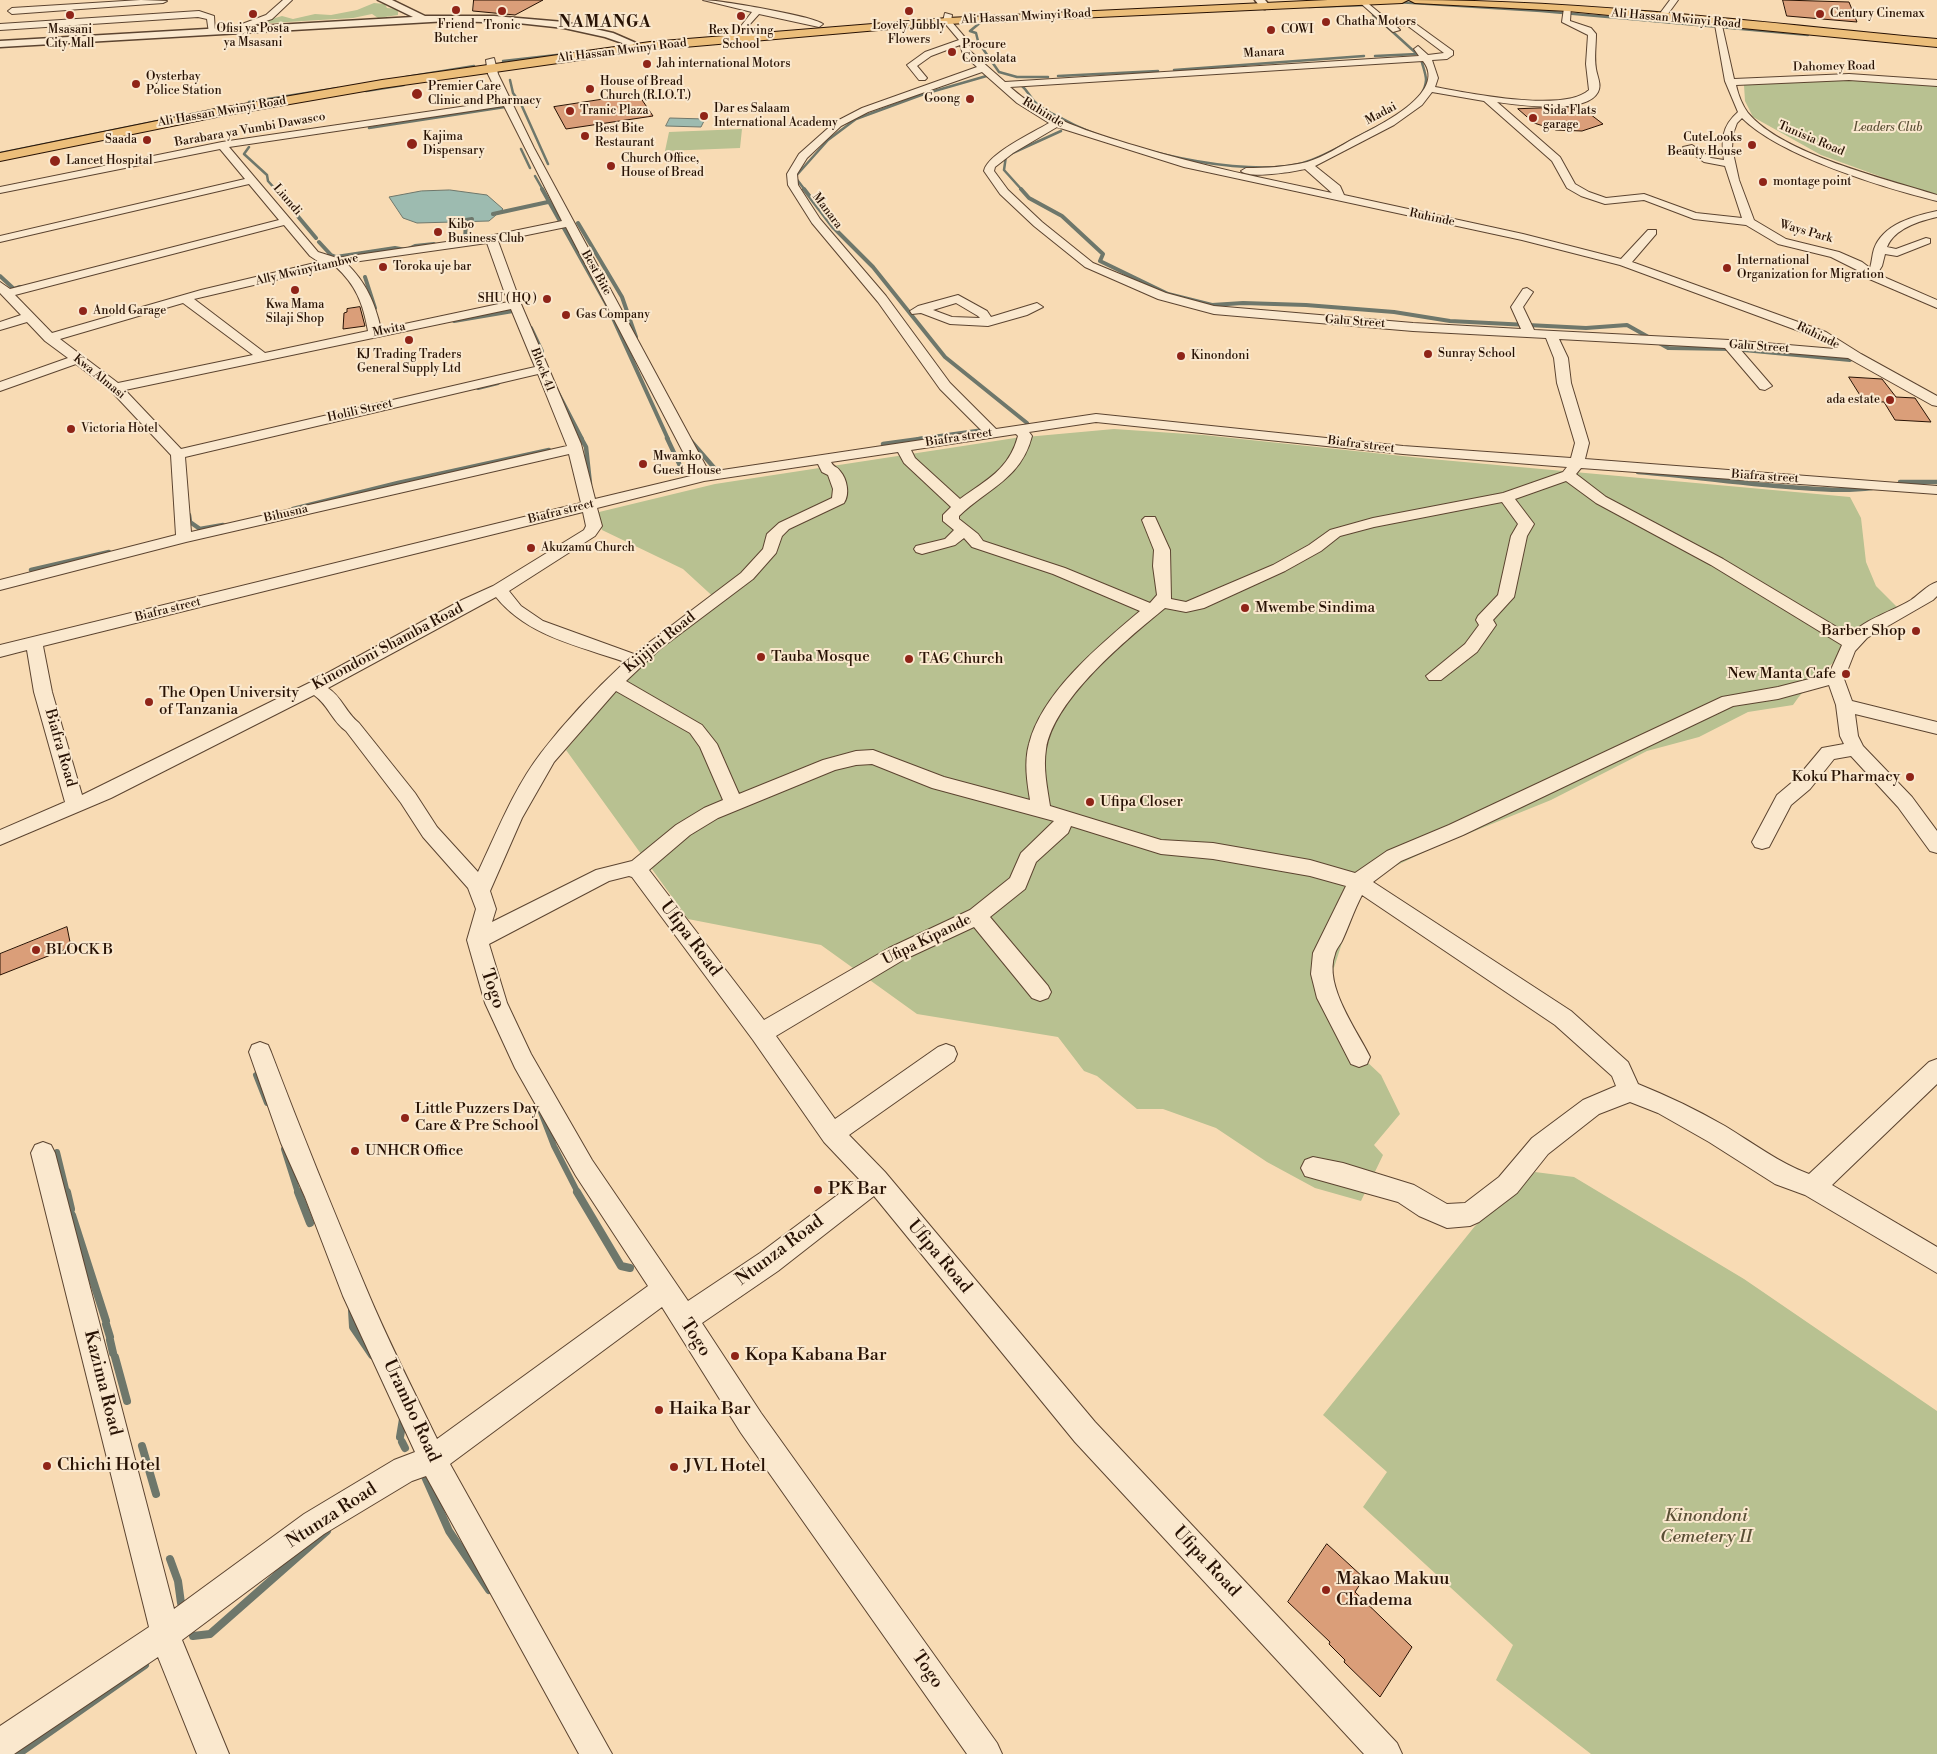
<!DOCTYPE html>
<html>
<head>
<meta charset="utf-8">
<style>
	body { margin:0 }
	canvas { display:block; background:#f8dbb4 }
</style>
</head>
<body>
<canvas width="1937" height="1754"></canvas>
<script>
const ctx = document.querySelector('canvas').getContext('2d');
ctx.lineJoin = 'round';
function paint(path, color) { ctx.fillStyle = color; ctx.fill(path, 'evenodd'); }
function trace(path, color, width, dash) { ctx.strokeStyle = color; ctx.lineWidth = width; ctx.lineCap = dash ? 'butt' : 'round'; ctx.setLineDash(dash || []); ctx.stroke(path); }
function label(font, color, halo, rows, align = 'center') {
  ctx.font = font + ' "Libre Bodoni",serif'; ctx.lineWidth = 4; ctx.setLineDash([]); ctx.textBaseline = 'middle'; ctx.strokeStyle = halo; ctx.fillStyle = color; for (const [text, x, y, turn = 0] of rows) {
    ctx.save(); ctx.translate(x, y); ctx.rotate((+turn || 0) * Math.PI / 180); ctx.textAlign = isNaN(turn) ? turn : align; if (halo) ctx.strokeText(text, 0, 0); ctx.fillText(text, 0, 0); ctx.restore();
  }
}
const green = new Path2D(`
	M374,3L385,4L387,8L398,9V15L378,18L372,14L353,18L254,24L282,16L293,19L315,14L331,15L357,10Z
	M1876,79L1937,84V197L1821,155L1753,117L1745,101L1744,85Z
	M742,129L740,148L665,151L669,132Z
	M1114,429L1203,435L1431,459L1850,497L1861,518L1866,562L1876,586L1897,607C1865,642 1819,667 1793,705L1748,712L1699,737L1647,751L1551,800L1435,847L1389,869L1365,886L1351,915L1329,983L1365,1060L1381,1075L1400,1114L1374,1145L1383,1155L1361,1201L1315,1188L1267,1162L1216,1128L1163,1109H1137L1097,1076L1084,1071L1058,1037L917,1014L821,945L688,919L566,750L615,692L658,647L719,602L683,569L602,530L595,513L715,484L1015,438Z
	M1535,1172L1574,1177L1744,1279L1937,1411V1754H1591L1496,1680L1513,1645L1363,1507L1387,1472L1323,1415L1475,1226Z`);
const water = new Path2D(`
	M670,118L705,119L701,127L666,126Z
	M450,190L487,195L503,209L489,221L417,223L403,218L389,197L421,191Z`);
const streamFar4 = new Path2D(`
	M1396,2L1541,11L1808,35
	M1309,7L1367,5
	M1373,15L1380,21
	M1384,24L1417,54
	M978,41L976,33L970,31L981,22
	M981,46L999,72L1017,77H1048
	M1375,56L1417,54
	M1421,58C1422,65 1426,73 1426,80C1425,103 1392,119 1375,128C1352,139 1328,156 1303,163C1244,179 1117,149 1063,119C1055,115 1041,109 1034,101C1029,95 1027,90 1020,84Z
	M503,61L583,52
	M1174,70L1364,56
	M1058,76L1158,71
	M406,77L474,66
	M510,80L513,93L521,104L548,164
	M366,91L404,85
	M249,102L338,88
	M369,128L505,107
	M249,147L244,154L267,175L268,181L276,190
	M521,149L530,168
	M0,153L217,109
	M535,176L543,190
	M805,190L795,177L828,140L856,119L924,94L990,75
	M1022,190L1004,170L1006,156L1061,131`);
const streamFar3 = new Path2D(`
	M275,189L316,238
	M542,189L607,305L668,439
	M804,189L833,227L873,267L945,357L1027,423
	M1021,189L1029,198L1062,216L1103,254L1100,261L1168,294L1212,305L1243,303L1306,305L1394,312L1450,321L1586,328L1627,325L1668,348L1733,349L1850,360
	M493,214L548,202
	M578,223L622,297L636,337
	M471,240H465L466,220L472,219
	M319,242L331,255L336,257L395,248L406,250L415,246L434,244
	M0,276L14,289L20,287
	M365,277L375,308
	M454,321L519,310
	M531,328L542,351V358
	M478,388L498,383
	M556,389L582,439
	M918,439L983,430`);
const streamFar2 = new Path2D(`
	M581,438L586,447L590,484
	M667,438L683,472
	M690,440L716,470
	M883,444L927,438
	M1638,472C1693,476 1748,485 1803,488C1826,490 1849,491 1872,488
	M1900,482H1937
	M293,509L398,483L549,450
	M189,515L190,522L200,529L223,525
	M31,570L109,552`);
const streamFar1 = new Path2D(`
	M256,1075L267,1103
	M539,1107L554,1146L578,1193
	M284,1149L298,1193
	M57,1152L67,1193`);
const stream = new Path2D(`
	M67,1192L71,1209
	M298,1192L310,1223
	M577,1192L621,1266L630,1268
	M72,1215L106,1321
	M352,1310L353,1327L372,1355
	M106,1324L110,1337
	M110,1340L113,1353
	M115,1357L127,1401
	M400,1437L403,1419
	M402,1442L405,1448
	M142,1446L156,1494
	M422,1470L449,1531L489,1590
	M170,1559L178,1581L181,1603
	M193,1636L210,1634L327,1531
	M18,1754L145,1665`);
const building = new Path2D(`
	M474,0H543L515,15L473,11Z
	M1783,0L1849,2L1857,22L1787,16Z
	M638,94L653,116L566,129L554,107Z
	M1570,107L1590,114L1603,124L1582,131L1556,130L1534,123L1518,109Z
	M360,307L365,326L343,329L344,313L347,312V309Z
	M1849,377L1882,379L1896,397L1915,398L1931,422L1895,420L1884,402L1864,401Z
	M67,927L71,947L0,975V954Z
	M1327,1544L1364,1578L1355,1592L1412,1647L1380,1697L1344,1662L1345,1660L1329,1644L1330,1642L1288,1602Z`);
const minor = new Path2D(`
	M141,0L167,1L163,3L12,14L8,11L12,8Z
	M283,0H292L272,19L230,33L226,30L266,15Z
	M703,0C719,0 813,16 823,24L819,27L759,14L742,33L738,30L752,12Z
	M1357,0H1364L1388,20L1413,22L1453,51V55L1447,59L1432,60L1438,78L1435,87C1468,93 1564,113 1589,90L1586,64L1588,35L1562,22L1564,8L1571,6L1570,21L1591,28L1596,34C1596,46 1594,57 1596,69C1597,76 1602,85 1598,92C1586,115 1519,105 1497,102L1560,157L1575,184L1589,192L1606,198L1644,194L1696,213L1742,218L1725,166L1704,162L1683,147L1692,145L1711,158L1724,160C1721,140 1722,126 1738,112L1725,81L1714,19L1721,21L1734,79L1849,74L1937,80V86L1849,80L1736,85C1738,94 1742,105 1748,113C1782,154 1886,179 1937,195V201C1884,188 1780,156 1742,118L1737,123L1733,134L1732,148L1739,180L1754,220L1786,239L1839,252L1862,262L1870,268C1872,262 1872,255 1874,249C1883,224 1914,216 1937,211V217C1919,221 1894,229 1887,247L1896,249L1926,238L1930,239V243L1897,256L1885,254L1882,266L1877,274L1937,300V308L1867,278L1854,276L1852,273L1857,270L1831,257L1778,244L1746,225L1694,219L1644,200L1605,204L1581,196L1567,188L1552,161L1484,101L1432,92L1422,105L1394,125L1315,166L1340,186L1344,195L1523,234L1621,259L1648,230H1656V234L1632,262L1826,332L1861,354L1937,396V406L1932,405L1848,358L1740,349L1772,386L1765,390L1760,389L1725,348L1559,339L1568,358L1571,383L1589,443L1585,459L1937,486V494L1581,468L1576,474L1606,497L1723,559L1850,635C1867,618 1891,612 1911,600C1920,594 1927,585 1937,582V596L1933,600L1867,638L1855,651L1844,679L1852,701L1937,722V734L1855,714L1858,736L1863,746L1912,797L1937,831V853L1930,851L1898,807L1851,756L1834,759L1810,789L1791,805L1769,847L1762,849L1755,847L1752,842L1777,795L1796,779L1822,748L1844,744L1840,736L1836,705L1829,685L1778,699L1733,706L1463,835L1401,861L1373,882L1571,1011L1628,1062L1638,1084C1668,1096 1697,1110 1725,1126C1753,1143 1779,1163 1809,1174L1929,1062L1937,1059V1084L1832,1185L1937,1247V1273L1805,1195L1775,1184L1709,1142L1658,1113L1630,1102L1599,1114L1548,1154L1517,1193L1479,1222L1470,1226L1447,1228L1419,1216L1398,1202L1305,1176L1301,1168L1305,1160L1313,1157L1343,1163L1414,1185L1447,1204L1465,1203L1499,1177L1532,1138L1583,1100L1616,1086L1612,1076L1555,1025L1362,895C1354,910 1349,926 1342,941C1340,945 1336,949 1335,954C1323,985 1357,1030 1370,1057L1367,1064L1359,1067L1351,1064L1317,998L1311,974L1313,953L1346,886L1310,876L1213,859L1161,854L1071,826L1068,833L1036,862L1025,889L990,917L1048,986L1051,992L1048,998L1040,1001L1032,998L974,927L903,960L776,1036L835,1119L938,1047L946,1044L954,1047L957,1054L954,1061L849,1135L885,1172L1095,1422L1397,1743L1402,1754H1364L1075,1442L874,1196L778,1271L702,1323L761,1413L997,1743L1002,1754H967L741,1433L662,1307L450,1464L612,1754H579L426,1476L412,1481L324,1534L182,1640L229,1754H197L158,1657L14,1754H0V1726L149,1627L31,1153L35,1145L43,1142L51,1145L55,1153L174,1609L304,1514L394,1460L415,1452L343,1296L305,1197L281,1143L249,1052L252,1045L260,1042L268,1045L271,1052C301,1131 333,1210 366,1288C387,1339 413,1389 437,1439L648,1286L576,1176L515,1068L485,1003L467,940L476,909L468,888L423,837L401,803L346,731C332,721 329,706 314,695L111,798L0,845V830L65,802L34,692L27,650L0,657V645L581,503L569,454L186,542L0,590V580L176,535L171,455L111,391L76,364L0,391V382L68,358L45,341L27,322L0,330V322L21,315L0,293V282L10,289L279,220L249,184L0,242V236L245,179L220,149L0,193V187L222,142L501,101L488,74L486,60L494,58L498,74L534,148L709,472L982,431L940,389L878,302L812,223L788,185L787,174L799,154L835,122L862,108L977,67L963,54L960,45L931,56L917,66L927,78L925,80H919L907,65L925,52L959,40L943,21L945,13L952,15L951,21L968,41L970,51L1005,82L1419,56L1414,49L1418,46L1428,55L1444,53L1408,26L1395,25L1400,30L1393,32ZM1423,61C1449,93 1376,127 1355,138C1340,146 1324,157 1307,162C1287,167 1266,168 1246,168L1241,171C1250,179 1292,172 1305,169L1332,193C1267,179 1201,166 1136,146C1090,132 1047,120 1010,87ZM982,72L1017,103L1049,123C1034,132 987,154 984,171L1000,194L1034,226L1085,267L1158,299L1214,314L1413,331L1546,338L1554,358L1557,383L1575,443L1571,458L1403,446L1096,414L996,429L950,383L886,296L820,219L798,185L797,174L807,158L841,126L868,112ZM504,106L562,221L494,235L337,258L318,252L229,147ZM1057,127L1184,167L1522,240L1620,265L1818,338L1835,349L1729,340L1534,330L1523,307L1533,292L1527,288L1523,289L1511,307L1521,329L1413,323L1214,306L1166,293L1093,263L1042,222L1008,190L994,171L995,167L1013,153ZM284,225L310,256L319,262L201,290L52,333L15,295ZM566,227L695,475L595,499L581,444L521,304L498,241ZM487,243L508,302L381,329C375,303 366,282 346,263ZM335,266C356,285 363,303 368,331L265,353L194,299ZM183,303L253,355L118,383L60,339ZM511,309L535,367L181,449L125,390ZM538,374L567,446L191,532L185,457ZM1096,422L1403,454L1567,467L1563,472L1503,493L1373,518L1330,530L1309,545L1273,565L1186,602L1171,599L1170,550L1155,517H1145L1142,520L1154,550L1153,566L1157,595L1150,603L1065,568L983,541L978,534L959,519V516C988,488 1021,479 1032,436L1029,432ZM1016,434L1018,436C1009,470 986,480 960,499L915,458L911,450ZM898,452L904,463L951,507L943,515V521L954,530L945,539L916,546L914,549L916,552L922,554L955,545L964,538L972,547L1053,574L1140,611C1101,644 1042,692 1029,744C1024,762 1027,782 1030,800L944,777L873,750L856,751L823,760L739,794L717,744L702,725L626,681L660,649L753,579L776,553L782,536L789,529L844,503C850,494 847,479 840,471C837,466 834,468 831,462ZM818,464L822,472L828,475L833,489L832,498L779,523L767,534L763,549L741,573L634,654L543,621L521,606L509,591L595,536L602,526L597,508L704,481ZM1566,481L1596,503L1711,565L1842,645L1829,674L1778,687L1722,697L1449,825L1387,851L1355,873L1310,860L1213,843L1161,840L1050,806C1047,787 1043,768 1046,749C1054,699 1127,639 1165,608L1186,612L1204,608L1285,571L1321,551L1340,536L1374,527L1502,502L1518,524L1511,536L1498,595L1478,616L1476,620L1479,625L1465,644L1426,676L1429,680H1441L1477,652L1496,625L1493,620L1514,597L1527,536L1534,524L1515,499ZM583,512L586,526L584,530L493,586L462,600L309,683L82,795L52,692L43,646ZM496,597C527,636 579,646 625,662C597,688 564,723 541,753C514,788 497,832 478,872L437,827L415,793L359,723C346,713 342,697 328,688ZM616,691L690,733L700,747L723,800L704,808L676,825L632,861L596,870L492,922L496,909L490,891L522,818L554,762ZM872,764L932,788L1054,821L1021,853L1010,878L970,910L889,948L764,1020L649,870L690,835L718,818L835,770L856,765ZM629,876L632,877L753,1040L824,1142L859,1179L760,1253L688,1301L592,1160L531,1054L507,1003L489,944L609,881Z
	M1670,0H1678L1665,18H1659L1658,16Z
	M199,11L214,16L215,33H209L207,19L198,17L0,30V24Z
	M958,295L987,311L991,317L1037,303L1043,307L1027,315L988,326L950,324L921,313L912,314L910,311L918,306ZM956,303L978,316L980,318L952,317L933,310Z`);
const tertiary = new Path2D(`
	M378,0H392L425,16H494L564,22L613,33L636,43L631,46L605,37L564,28L518,23L448,21L0,47V41L413,17Z
	M1255,0H1265L1270,6L1265,9L1261,8Z`);
const trunk = new Path2D(`
	M1328,0H1408L1402,3L947,24L650,50L382,88L221,116L0,161V153L221,108L382,80L650,42L947,18Z
	M1409,0C1586,0 1762,23 1937,39V47L1568,11L1415,3Z`);
const markers = [
	[456,10,5,"#8f2418"],
	[502,11,5,"#8f2418"],
	[909,11,5,"#8f2418"],
	[253,14,5,"#8f2418"],
	[1820,14,5,"#8f2418"],
	[70,15,5,"#8f2418"],
	[741,16,5,"#8f2418"],
	[1326,22,5,"#8f2418"],
	[1271,30,5,"#8f2418"],
	[952,52,5,"#8f2418"],
	[647,64,5,"#8f2418"],
	[136,84,5,"#8f2418"],
	[590,89,5,"#8f2418"],
	[417,94,6,"#8f2418"],
	[970,99,5,"#8f2418"],
	[570,111,5,"#8f2418"],
	[704,116,5,"#8f2418"],
	[1533,118,5,"#8f2418"],
	[585,136,5,"#8f2418"],
	[147,140,5,"#8f2418"],
	[412,144,6,"#8f2418"],
	[1752,145,5,"#8f2418"],
	[55,161,6,"#8f2418"],
	[611,166,5,"#8f2418"],
	[1763,182,5,"#8f2418"],
	[438,232,5,"#8f2418"],
	[383,267,5,"#8f2418"],
	[1727,268,5,"#8f2418"],
	[295,290,5,"#8f2418"],
	[547,299,5,"#8f2418"],
	[83,311,5,"#8f2418"],
	[566,315,5,"#8f2418"],
	[409,340,5,"#8f2418"],
	[1428,354,5,"#8f2418"],
	[1181,356,5,"#8f2418"],
	[1890,400,5,"#8f2418"],
	[71,429,5,"#8f2418"],
	[643,464,5,"#8f2418"],
	[531,548,5,"#8f2418"],
	[1245,608,5,"#8f2418"],
	[1916,631,5,"#8f2418"],
	[761,657,5,"#8f2418"],
	[909,659,5,"#8f2418"],
	[1846,674,5,"#8f2418"],
	[149,702,5,"#8f2418"],
	[1910,777,5,"#8f2418"],
	[1090,802,5,"#8f2418"],
	[36,950,5,"#8f2418"],
	[405,1118,5,"#8f2418"],
	[355,1151,5,"#8f2418"],
	[818,1190,5,"#8f2418"],
	[735,1356,5,"#8f2418"],
	[659,1410,5,"#8f2418"],
	[47,1466,5,"#8f2418"],
	[674,1467,5,"#8f2418"],
	[1326,1590,5,"#8f2418"]
];
const farPoinames = [
	["Century Cinemax",1830,14],
	["Chatha Motors",1336,22],
	["Friend",456,25,"center"],
	["Butcher",456,39,"center"],
	["Tronic",502,26,"center"],
	["Lovely Jubbly",909,26,"center"],
	["Flowers",909,40,"center"],
	["Ofisi ya Posta",253,29,"center"],
	["ya Msasani",253,43,"center"],
	["Msasani",70,30,"center"],
	["City Mall",70,44,"center"],
	["COWI",1281,30],
	["Rex Driving",741,31,"center"],
	["School",741,45,"center"],
	["Procure",962,45],
	["Consolata",962,59],
	["Jah international Motors",657,64],
	["Oysterbay",146,77],
	["Police Station",146,91],
	["House of Bread",600,82],
	["Church (R.I.O.T.)",600,96],
	["Premier Care",428,87],
	["Clinic and Pharmacy",428,101],
	["Goong",960,99,"right"],
	["Dar es Salaam",714,109],
	["International Academy",714,123],
	["Tranic Plaza",580,111],
	["Sida Flats",1543,111],
	["garage",1543,125],
	["Best Bite",595,129],
	["Restaurant",595,143],
	["Kajima",423,137],
	["Dispensary",423,151],
	["CuteLooks",1742,138,"right"],
	["Beauty House",1742,152,"right"],
	["Saada",137,140,"right"],
	["Church Office,",621,159],
	["House of Bread",621,173],
	["Lancet Hospital",66,161],
	["montage point",1773,182],
	["Kibo",448,225],
	["Business Club",448,239],
	["International",1737,261],
	["Organization for Migration",1737,275],
	["Toroka uje bar",393,267],
	["SHU ( HQ )",537,299,"right"],
	["Kwa Mama",295,305,"center"],
	["Silaji Shop",295,319,"center"],
	["Anold Garage",93,311],
	["Gas Company",576,315],
	["Sunray School",1438,354],
	["KJ Trading Traders",409,355,"center"],
	["General Supply Ltd",409,369,"center"],
	["Kinondoni",1191,356],
	["ada estate",1880,400,"right"],
	["Victoria Hotel",81,429],
	["Mwamko",653,457],
	["Guest House",653,471],
	["Akuzamu Church",541,548]
];
const farStreetnames = [
	["Ali Hassan Mwinyi Road",1026,17,-3],
	["Ali Hassan Mwinyi Road",1676,19,5],
	["Ali Hassan Mwinyi Road",622,51,-7],
	["Manara",1264,53,-3],
	["Dahomey Road",1834,67,-1],
	["Ali Hassan Mwinyi Road",222,112,-10],
	["Ruhinde",1043,113,31],
	["Madai",1381,114,-28],
	["Barabara ya Vumbi Dawasco",250,130,-10],
	["Tunisia Road",1811,139,23],
	["Liundi",287,200,49],
	["Manara",827,211,53],
	["Ruhinde",1432,218,12],
	["Ways Park",1806,232,16],
	["Ally Mwinyitambwe",307,270,-13],
	["Best Bite",596,273,61],
	["Galu Street",1355,322,4],
	["Mwita",389,330,-12],
	["Ruhinde",1818,336,26],
	["Galu Street",1759,347,4],
	["Block 41",542,370,69],
	["Kwa Almasi",99,377,39],
	["Holili Street",360,411,-13],
	["Biafra street",959,438,-9],
	["Biafra street",1361,445,7],
	["Biafra street",1765,477,4],
	["Biafra street",561,512,-14],
	["Bihusna",286,514,-13],
	["Biafra street",168,610,-14]
];
const farParknames = [
	["Leaders Club",1888,128]
];
const poiNames = [
	["Mwembe Sindima",1255,608],
	["Barber Shop",1906,631,"right"],
	["Tauba Mosque",771,657],
	["TAG Church",919,659],
	["New Manta Cafe",1836,674,"right"],
	["The Open University",159,693],
	["of Tanzania",159,710],
	["Koku Pharmacy",1900,777,"right"],
	["Ufipa Closer",1100,802],
	["BLOCK B",46,950],
	["Little Puzzers Day",415,1109],
	["Care & Pre School",415,1126],
	["UNHCR Office",365,1151]
];
const streetNames = [
	["Kijijini Road",660,643,-39],
	["Kinondoni Shamba Road",388,647,-28],
	["Biafra Road",60,748,74],
	["Ufipa Kipande",927,940,-26]
];
const farDistrictnames = [
	["NAMANGA",605,23]
];
const nearStreetnames = [
	["Ufipa Road",690,939,53],
	["Togo",492,989,71],
	["Ntunza Road",780,1251,-37],
	["Ufipa Road",939,1257,50],
	["Togo",695,1338,57],
	["Kazima Road",102,1383,76],
	["Urambo Road",411,1411,65],
	["Ntunza Road",332,1516,-33],
	["Ufipa Road",1206,1562,47],
	["Togo",927,1670,55]
];
const nearPoinames = [
	["PK Bar",828,1190],
	["Kopa Kabana Bar",745,1356],
	["Haika Bar",669,1410],
	["Chichi Hotel",57,1466],
	["JVL Hotel",684,1467],
	["Makao Makuu",1336,1580],
	["Chadema",1336,1601]
];
const nearParknames = [
	["Kinondoni",1706,1517],
	["Cemetery II",1706,1538]
];
paint(green, '#b8c191');
paint(water, '#9dbbb0');
trace(water, '#6e776b', 1);
trace(streamFar4, '#6e776b', 2.5);
trace(streamFar3, '#6e776b', 4);
trace(streamFar2, '#6e776b', 4.5);
trace(streamFar1, '#6e776b', 6);
trace(stream, '#6e776b', 8);
paint(building, '#da9e79');
trace(building, '#281204', 1);
trace(minor, '#5c4430', 2);
trace(tertiary, '#5c4430', 3);
trace(trunk, '#281204', 2);
paint(minor, '#fae8ce');
paint(tertiary, '#fae8ce');
paint(trunk, '#ecbe7a');
for (const [x, y, r, color] of markers) { const dot = new Path2D(); dot.arc(x, y, r, 0, 2 * Math.PI); ctx.fillStyle = color; ctx.fill(dot); trace(dot, '#fae8ce', 2); }
label('12px', '#281204', '#fae8ce', farPoinames, 'left');
label('12px', '#281204', '#fae8ce', farStreetnames);
label('italic 12px', '#5a4f35', '#fae8ce', farParknames);
label('15px', '#281204', '#fae8ce', poiNames, 'left');
label('15px', '#281204', '#fae8ce', streetNames);
ctx.letterSpacing = '1px';
label('bold 16px', '#281204', '#fae8ce', farDistrictnames);
ctx.letterSpacing = '0px';
label('18px', '#281204', '#fae8ce', nearStreetnames);
label('18px', '#281204', '#fae8ce', nearPoinames, 'left');
label('italic 18px', '#5a4f35', '#fae8ce', nearParknames);
</script>
</body>
</html>
